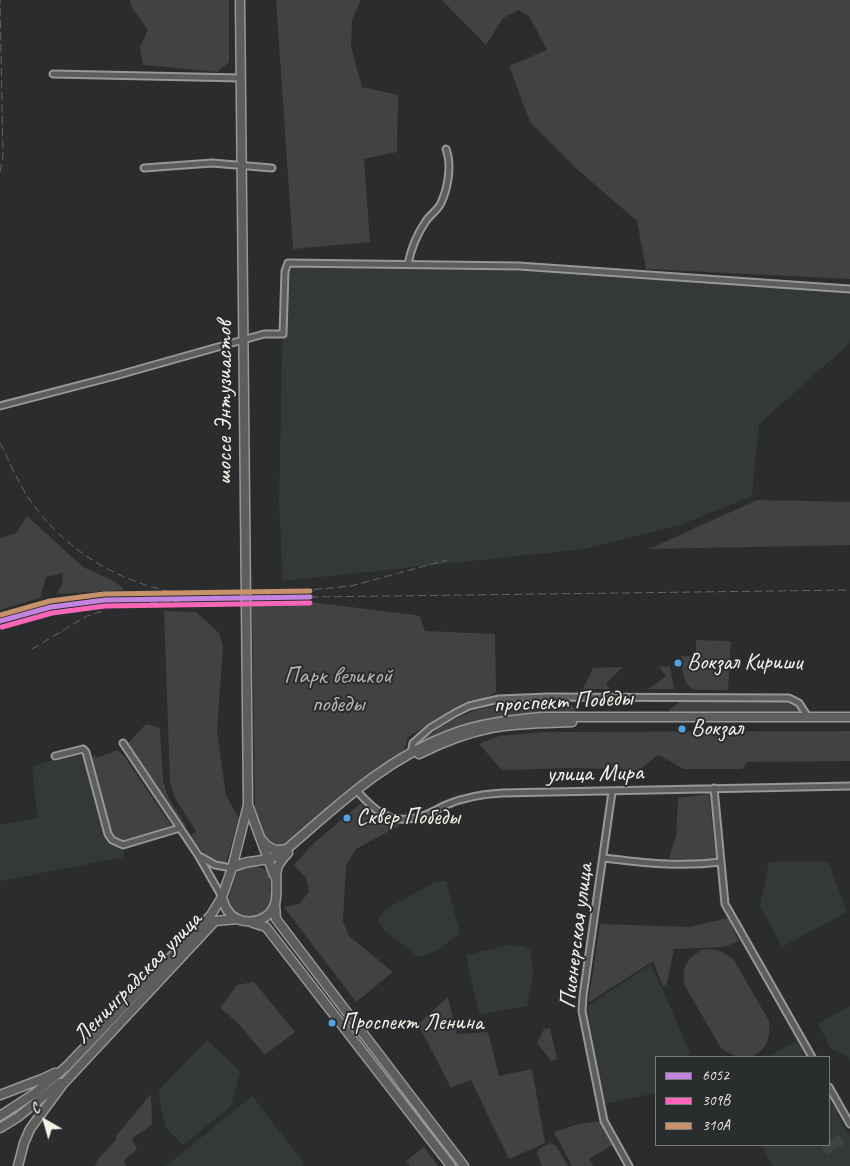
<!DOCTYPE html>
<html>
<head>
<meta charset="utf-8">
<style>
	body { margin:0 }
	#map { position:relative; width:850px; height:1166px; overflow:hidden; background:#2b2c2d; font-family:Caveat,sans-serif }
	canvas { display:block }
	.legend { position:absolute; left:655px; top:1056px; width:175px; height:90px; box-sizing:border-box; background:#2a2d2e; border:1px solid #7b7b78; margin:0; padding:6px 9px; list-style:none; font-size:15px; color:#f4f1e8 }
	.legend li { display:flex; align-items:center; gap:10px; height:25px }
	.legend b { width:25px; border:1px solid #7b7b78 }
	.north { position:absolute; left:20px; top:1096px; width:50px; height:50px; -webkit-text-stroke:4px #2a2d2e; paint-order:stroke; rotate:322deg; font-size:14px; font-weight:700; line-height:20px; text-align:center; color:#f4f1e8 }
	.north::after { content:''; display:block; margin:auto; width:18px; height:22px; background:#f4f1e8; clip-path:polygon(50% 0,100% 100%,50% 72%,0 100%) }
</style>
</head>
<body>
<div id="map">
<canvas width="850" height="1166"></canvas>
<ul class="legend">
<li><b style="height:6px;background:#c483df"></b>6052</li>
<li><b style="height:6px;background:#fa66b7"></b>309В</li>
<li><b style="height:6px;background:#c7916a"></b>310А</li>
</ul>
<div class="north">С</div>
</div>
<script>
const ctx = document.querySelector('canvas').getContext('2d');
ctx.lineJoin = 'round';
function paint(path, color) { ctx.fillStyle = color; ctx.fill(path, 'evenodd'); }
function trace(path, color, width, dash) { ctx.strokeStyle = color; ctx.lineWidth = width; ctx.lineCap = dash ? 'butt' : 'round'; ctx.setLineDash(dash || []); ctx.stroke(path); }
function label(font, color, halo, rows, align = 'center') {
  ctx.font = font + ' Caveat,sans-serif'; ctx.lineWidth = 4; ctx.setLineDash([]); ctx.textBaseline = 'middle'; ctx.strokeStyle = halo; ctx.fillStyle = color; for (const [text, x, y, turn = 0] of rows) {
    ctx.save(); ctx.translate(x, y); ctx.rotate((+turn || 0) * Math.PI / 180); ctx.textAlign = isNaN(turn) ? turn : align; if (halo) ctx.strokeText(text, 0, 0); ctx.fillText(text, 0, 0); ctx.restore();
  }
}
const built = new Path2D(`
	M284,260L850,285V343L759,424L752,496L680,525L584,549L283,581L279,504Z
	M80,751L85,754L88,763L108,844L123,848L124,857L0,881V825L38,818L32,767Z
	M828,861L847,912L782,947L760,906L769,862Z
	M446,881L460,933L437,951L418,957L385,931L378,920L386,909L435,882Z
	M507,945L525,947L531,951L533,975L527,1006L479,1015L466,955Z
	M651,964L690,1052L686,1057H656V1093L604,1104L587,1006Z
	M850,1006V1061L848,1057L830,1048L818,1023Z
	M207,1040L240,1071L231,1106L183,1145L165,1127L158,1091Z
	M797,1041L806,1057H767Z
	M252,1096L304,1163L302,1166H166Z
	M829,1098L850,1137V1166H773L761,1145H829Z`);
const green = new Path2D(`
	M130,0H229V62L217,72L143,65L140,47L148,30L132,8Z
	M276,0H361L352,20L351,47L362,87L398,95L397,152L364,159L370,242L293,249Z
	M442,0H850V279L646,269L637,221L578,170L530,122L509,66L547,50L529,16L519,10L503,18L486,45Z
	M757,500L850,502V545L649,549Z
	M27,516L83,567L114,581L125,590L56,594L62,584L63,573L46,577L40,598L0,610V538L16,533Z
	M252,601H302L415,615L420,617L425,631L495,634L496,692L488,697L461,705L408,737L404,752L399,757L323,815C313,819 310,825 303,832C299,838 292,842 286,846H272C262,836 258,821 255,808Z
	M164,611L196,612L219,633L223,647L217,730L226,796L239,818L226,863C207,859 201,852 191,836L196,831L176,800L170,783Z
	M696,640L731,641L728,690H695C682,686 683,668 681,656H696Z
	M670,666L674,689H648L666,676L659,667Z
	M623,667L606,683L610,689H583L593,668Z
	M681,701H790L799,710V714L670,715L669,710Z
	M570,703L575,709L574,716L546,715L417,746V744C434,731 453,718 474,711C503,701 539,704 570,703Z
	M146,724L160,728L163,781L169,799L187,827L183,826L128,743Z
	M850,731V761L747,762L742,769H684L658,755L639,770L572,768L502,770L479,744L499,736L544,732Z
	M117,750L124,756L171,825L170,826L122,841L116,840L110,832L92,761L94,754L97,758Z
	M709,794L716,858L695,861L669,858L676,836L678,798Z
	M361,803L372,816L400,825L356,849L346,866L343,921L349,936L393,972L356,1002L284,907L299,904L309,892L306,878L294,865L315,842Z
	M250,865L265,869C271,875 270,882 270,890C270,895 271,901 269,906C262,919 236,921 230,906C227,900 230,893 232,887C235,876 237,868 250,865Z
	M728,918L739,941L724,947L674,949L667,984L663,986L653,961L588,1003L600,924L688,927Z
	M705,949C717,949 724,952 734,960L769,1021C773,1054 747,1068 721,1048L685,986C681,968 687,956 705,949Z
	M254,982L295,1032L265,1055L238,1023L220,1008L237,985Z
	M448,997L457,1034L488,1032L499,1076L532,1069L545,1143L509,1159L471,1080L451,1088L418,1024Z
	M550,1028L557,1059L551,1061L537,1043L544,1029Z
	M151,1094L152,1125L132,1138L137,1150L124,1160L126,1166H95L98,1159L116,1140V1136Z
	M599,1121L612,1145L589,1159L593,1166H572L554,1132L575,1125Z
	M839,1134L844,1144L826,1155L821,1145H829V1140Z
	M550,1143L556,1146L568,1166H542L537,1153L539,1149Z
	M424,1147L438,1166H410L406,1161Z`);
const street = new Path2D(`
	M53,74L241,78
	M144,168L212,163L272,168
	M408,264C411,249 417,234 426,221C430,215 438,210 441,203C448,188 452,165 446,149
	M0,406L115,376L264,334H283L285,271L288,263L519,266L850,289
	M123,743L180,828
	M411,753L413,743L430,728L455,713L469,706L499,699L548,697L789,698L799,703L808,717
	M55,756L83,749L86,752L108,834L112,840L123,845L180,828L198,855L222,897
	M714,788L725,904L812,1057
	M356,790C377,813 392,827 425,815C433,812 439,808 446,805C464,797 483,794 502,793L850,786
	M612,792L583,996L582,1011L604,1121L629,1166
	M201,857L215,865L232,868
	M603,858C644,863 680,867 721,862
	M829,1087L850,1124`);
const secondary = new Path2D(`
	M419,754C441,743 466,733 491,728C518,723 545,723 572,722
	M248,805L274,875
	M263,841C269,849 276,852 285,849
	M232,868L248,805L240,0
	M222,897C224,906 229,915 237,919C251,925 270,920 275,904C278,893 275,880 277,869C279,862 284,857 288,853
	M275,904L276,919L464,1166
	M253,923L266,927L451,1166
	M0,1095L42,1079L55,1073
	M0,1116L35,1093L66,1067L211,915L222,897L232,868C247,858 265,864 281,854C333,810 383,760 449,735C479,723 511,720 542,717H850
	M0,1128L18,1117L60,1083
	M18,1166L24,1143L30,1129L63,1084L215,921L238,919`);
const rail = new Path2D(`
	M0,172L3,156L0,0
	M0,443C11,464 20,488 35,507C67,550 116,580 168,591C184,594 202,594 218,595
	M266,594L351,586L447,560
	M129,595L154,596
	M310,597L850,590
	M54,613L107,605L203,600
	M32,649L87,616L106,610`);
const rail1 = new Path2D(`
	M0,621L51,607L105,600L310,597`);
const rail2 = new Path2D(`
	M2,627L52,613L105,606L310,603`);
const rail3 = new Path2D(`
	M0,615L50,601L104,594L310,591`);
const markers = [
	[678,663,4.5,"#53a3e8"],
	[682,729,4.5,"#53a3e8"],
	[347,818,4.5,"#53a3e8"],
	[332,1023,4.5,"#53a3e8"]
];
const busNames = [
	["Вокзал Кириши",687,663],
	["Вокзал",691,729],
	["Сквер Победы",356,818],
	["Проспект Ленина",341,1023]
];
const streetNames = [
	["шоссе Энтузиастов",225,403,-90],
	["проспект Победы",563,702,-3],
	["улица Мира",595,774,-1],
	["Пионерская улица",577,936,-83],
	["Ленинградская улица",138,978,-46]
];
const parkNames = [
	["Парк великой",338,677],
	["победы",338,705]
];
paint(built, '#353838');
paint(green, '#414242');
trace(street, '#979796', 9);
trace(secondary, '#979796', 11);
trace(street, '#5d5d5c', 5);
trace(secondary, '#5d5d5c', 8);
trace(rail, '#646464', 1, [8, 4]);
trace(rail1, '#c483df', 5);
trace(rail2, '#fa66b7', 5);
trace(rail3, '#c7916a', 5);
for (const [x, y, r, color] of markers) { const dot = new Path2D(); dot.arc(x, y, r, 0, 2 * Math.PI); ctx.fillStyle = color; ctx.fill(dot); trace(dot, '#2a2d2e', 2); }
label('23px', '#f4f1e8', '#2a2d2e', busNames, 'left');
label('24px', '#f4f1e8', '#2a2d2e', streetNames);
label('24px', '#b6b5af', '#2a2d2e', parkNames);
</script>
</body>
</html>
